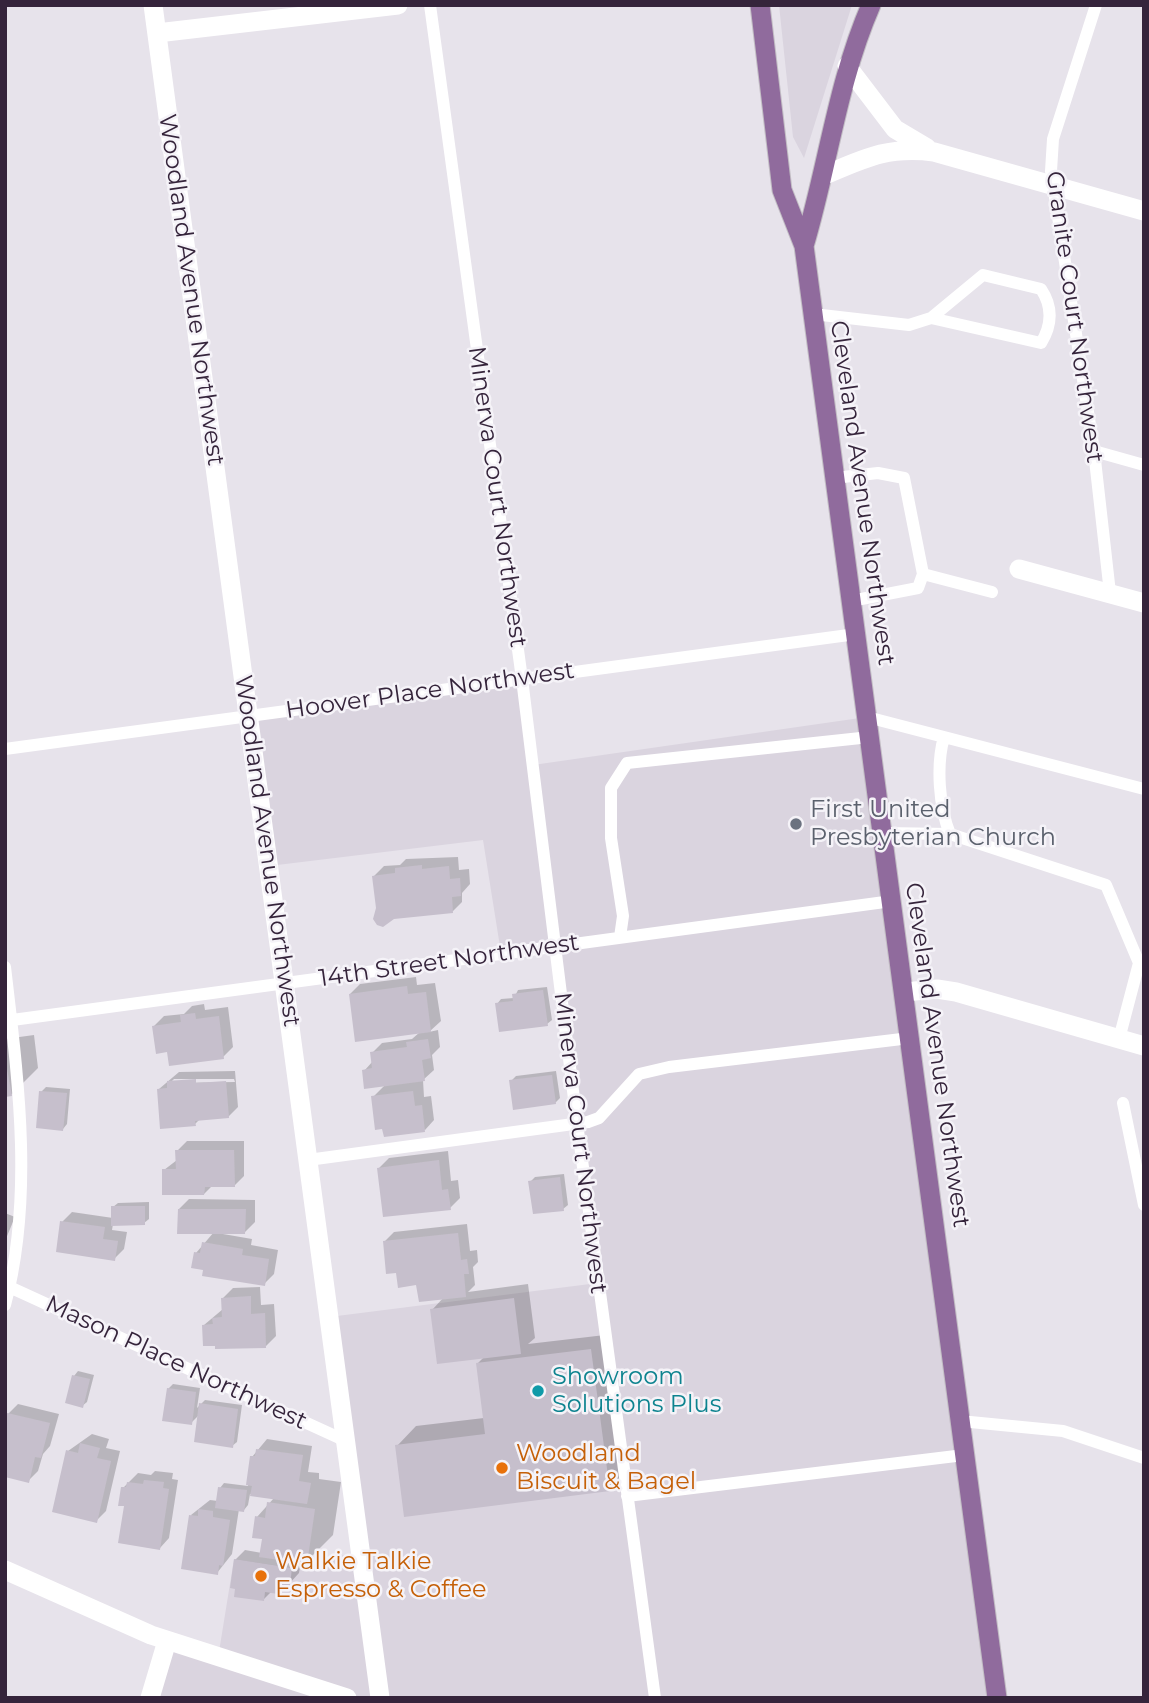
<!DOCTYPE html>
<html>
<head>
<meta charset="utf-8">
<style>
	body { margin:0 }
	#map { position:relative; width:1149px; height:1703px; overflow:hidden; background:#e7e3eb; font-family:Montserrat,sans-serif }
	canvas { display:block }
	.frame { position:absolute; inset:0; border:7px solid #35243b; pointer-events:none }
</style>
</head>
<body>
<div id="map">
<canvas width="1149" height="1703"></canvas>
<div class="frame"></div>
</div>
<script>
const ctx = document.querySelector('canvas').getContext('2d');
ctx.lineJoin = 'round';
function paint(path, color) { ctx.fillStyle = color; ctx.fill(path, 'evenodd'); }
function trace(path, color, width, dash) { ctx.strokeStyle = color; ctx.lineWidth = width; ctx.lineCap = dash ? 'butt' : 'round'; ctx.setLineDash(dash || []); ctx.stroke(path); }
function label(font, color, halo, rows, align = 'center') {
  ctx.font = font + ' Montserrat,sans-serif'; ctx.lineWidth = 5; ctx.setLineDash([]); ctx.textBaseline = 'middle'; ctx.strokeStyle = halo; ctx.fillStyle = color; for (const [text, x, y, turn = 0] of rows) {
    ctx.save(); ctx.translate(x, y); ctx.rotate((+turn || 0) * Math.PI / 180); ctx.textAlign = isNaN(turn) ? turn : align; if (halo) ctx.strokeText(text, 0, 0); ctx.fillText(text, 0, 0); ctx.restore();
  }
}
const built = new Path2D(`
	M779,5H852L804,158L793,137Z
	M522,679L533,765L867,717L997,1698H150L167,1641L218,1658L234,1559L307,1570L322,1558L361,1553L329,1317L598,1283L554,946L501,953L483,840L269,866L248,716Z`);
const shadow = new Path2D(`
	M458,857L459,870L469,869L470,884L462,893V902L453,911L377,908L374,876L384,866L400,865L406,859Z
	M416,977L417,985L435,983L441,1021L429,1032L438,1030L440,1047L432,1055L434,1070L423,1080L424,1097L431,1096L434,1120L425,1130L373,1097L385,1085L364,1071L373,1061L372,1053L382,1043L412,1039L420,1032L350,994L360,984Z
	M547,987L552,1020L547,1024L497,1004L501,999L514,998L518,990Z
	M204,1004L205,1010L228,1007L233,1047L223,1057L168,1050L154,1026L164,1016L184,1014L192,1006Z
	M34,1035L38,1068L11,1095L5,1096V1039Z
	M235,1071L238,1107L228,1117L200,1119L195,1124L159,1089L179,1072ZM174,1079H234L235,1082L170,1083Z
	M556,1071L560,1098L555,1103L511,1081L516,1076Z
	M46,1087L70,1089L67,1124L63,1129L41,1092Z
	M187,1141H244V1176L234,1186H212L204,1194L164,1170L177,1160V1151Z
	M448,1151L451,1181L458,1180L460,1198L450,1208L379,1168L389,1158Z
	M564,1174L568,1205L563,1209L530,1182L535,1177Z
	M189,1199L255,1200V1222L245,1232L223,1234L252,1239L251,1245L278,1250L274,1274L264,1284L205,1269L196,1253L214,1232L179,1209Z
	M149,1202V1219L144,1223L113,1224L112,1230L127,1232L124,1249L114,1259L62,1222L72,1212L113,1218V1207L118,1203Z
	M5,1213L15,1217L5,1241Z
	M467,1224L470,1251L477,1250L478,1262L473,1267L475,1285L468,1292L528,1284L535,1338L528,1344L605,1335L628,1469L609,1489L397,1446L416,1426L484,1418L477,1364L484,1357L432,1310L444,1297L397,1271L384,1242L394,1232Z
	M260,1287L261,1305L274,1304L276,1336L266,1346L204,1325L223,1309V1298L233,1288Z
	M78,1371L94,1375L87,1402L82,1406L74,1376Z
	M173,1384L200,1388L197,1408L205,1400L242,1405L237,1442L232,1446L199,1415L191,1423L168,1389Z
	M18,1404L59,1414L50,1446L43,1454L38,1471L28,1481L5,1475V1425L8,1414Z
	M92,1434L109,1439L106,1448L120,1451L106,1511L96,1521L68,1451Z
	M267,1439L312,1446L308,1472L319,1473V1479L341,1482L333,1535L306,1562L301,1561L299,1573L289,1584L272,1591L264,1599L235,1560L245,1550L262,1553L264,1538L257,1517L274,1498L250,1494L248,1505L244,1510L239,1509L232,1554L217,1573L191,1515L210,1500L218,1501L220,1488L224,1483L248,1486L252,1457Z
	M155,1471L173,1473L172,1479L178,1480L169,1538L160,1548L126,1505L123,1488L138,1473L151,1475Z`);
const building = new Path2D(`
	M422,865V869L449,866L450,879L460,878L461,896L452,897L453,913L394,919L383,927L377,925L373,919L376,908L372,876L395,873V868Z
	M407,986L408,994L426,992L431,1032L355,1042L349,994Z
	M543,990L548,1026L499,1032L495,1003L513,1001L512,994Z
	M195,1013L196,1019L219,1016L224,1059L169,1066L167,1052L156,1054L152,1026L181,1022L180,1015Z
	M428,1039L431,1058L422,1060L425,1081L364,1089L362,1070L372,1068L370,1052L407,1047L406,1042Z
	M5,1058L12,1096L5,1097Z
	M552,1075L556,1104L513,1110L509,1080Z
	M196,1079V1083L226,1081L229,1118L195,1121L196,1126L160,1129L157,1089L167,1088V1081Z
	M39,1091L67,1093L63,1131L36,1128Z
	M413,1091L415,1106L422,1105L425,1132L384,1137L382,1129L375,1130L371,1096Z
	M175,1150H234L235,1187H205L204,1195H162V1169H176Z
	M439,1160L442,1190L448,1189L451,1210L383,1217L377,1168Z
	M560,1177L564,1211L533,1214L528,1181Z
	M111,1206H145V1225L111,1226Z
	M178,1209H246L245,1234H177Z
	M60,1221L105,1227L103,1239L118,1241L115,1261L56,1252Z
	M458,1233L461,1260L467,1259L469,1274H464L466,1297L419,1302L416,1285L398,1288L396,1273L386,1274L383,1241Z
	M202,1242L243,1249L242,1255L269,1259L265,1286L202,1276L203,1270L191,1268L194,1252L200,1253Z
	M251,1296V1314L265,1313L266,1348L215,1349V1346H203L202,1325L213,1324L212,1318L222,1317L221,1298Z
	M514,1298L521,1354L437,1364L430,1309Z
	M591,1349L610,1491L404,1517L395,1445L485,1434L476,1363Z
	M72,1375L90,1379L83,1408L65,1403Z
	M167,1388L196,1392L192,1425L162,1421Z
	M199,1403L238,1409L233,1448L194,1442Z
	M7,1413L50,1423L41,1458L35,1457L29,1483L5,1477Z
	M80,1443L100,1448L97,1458L111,1461L97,1523L52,1512L66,1450L78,1453Z
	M256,1449L303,1455L299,1481L311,1483L307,1504L250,1496L252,1486L246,1485L250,1456H255Z
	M144,1480L164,1482L163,1488L169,1489L160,1550L118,1543L124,1506H118L121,1487H126L127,1482L143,1484Z
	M218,1487L247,1490L244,1512L215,1508Z
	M267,1502L315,1509L307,1564L259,1557L262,1539L252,1538L255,1516L265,1518Z
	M198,1509L213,1511V1517L230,1520L223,1566L219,1565L218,1575L181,1569L189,1515L198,1516Z
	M234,1559L292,1568L290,1585L278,1594L265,1592L264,1601L234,1597L235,1589L230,1588Z`);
const service = new Path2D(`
	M430,5L522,679L577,1123L655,1698
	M1096,5L1053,139L1051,171L1094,451L1110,593
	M813,314L909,325L931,318L983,275L1041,289C1053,307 1052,325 1041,343L931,318
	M1094,451L1144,465
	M834,478L878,473L904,478L923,574L918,588L851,601
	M923,574L992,592
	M867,717L944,737
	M5,749L856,634
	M882,833L950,834
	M620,937L623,916L611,838V788L627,763L870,737
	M5,967C18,1078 34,1196 5,1305
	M5,1021L892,901
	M1119,1039L1139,963L1106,885L950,834C939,807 936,765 944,737L1144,789
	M1123,1103L1144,1205
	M308,1160L588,1122L599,1118L639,1074L669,1067L910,1038
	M5,1285L346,1441
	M960,1421L1063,1431L1144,1458
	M627,1496L964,1455`);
const minor = new Path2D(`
	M153,5L380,1698
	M157,33L398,5
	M847,66L895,129L927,148
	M823,176C865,158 888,146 934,152L1144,211
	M1019,569L1144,603
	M904,992L937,989L956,992L1144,1046
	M150,1698L167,1641`);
const tertiary = new Path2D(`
	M5,1570L151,1635L347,1698`);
const primary = new Path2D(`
	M760,5L782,190L804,246L997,1698
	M804,246C828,166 837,83 871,5`);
const markers = [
	[796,824,7,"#6b7280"],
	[538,1391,7,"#0f9aa8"],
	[502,1468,7,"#e8710a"],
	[261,1576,7,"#e8710a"]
];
const streetNames = [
	["Woodland Avenue Northwest",191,290,82],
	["Granite Court Northwest",1074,317,82],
	["Cleveland Avenue Northwest",862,493,82],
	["Minerva Court Northwest",497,497,82],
	["Hoover Place Northwest",430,691,-8],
	["Woodland Avenue Northwest",267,851,82],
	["14th Street Northwest",449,961,-8],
	["Cleveland Avenue Northwest",937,1055,82],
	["Minerva Court Northwest",580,1143,83],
	["Mason Place Northwest",176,1363,25]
];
const worshipNames = [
	["First United",810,810],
	["Presbyterian Church",810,838]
];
const cultureNames = [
	["Showroom",552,1377],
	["Solutions Plus",552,1405]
];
const foodNames = [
	["Woodland",516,1454],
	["Biscuit & Bagel",516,1482],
	["Walkie Talkie",275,1562],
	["Espresso & Coffee",275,1590]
];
paint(built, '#dad4df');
paint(shadow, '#0003');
paint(building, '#c6bfcc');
trace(primary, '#c2bdc4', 21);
trace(service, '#fff', 12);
trace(minor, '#fff', 19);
trace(tertiary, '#fff', 19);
trace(primary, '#906b9d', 19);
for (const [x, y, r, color] of markers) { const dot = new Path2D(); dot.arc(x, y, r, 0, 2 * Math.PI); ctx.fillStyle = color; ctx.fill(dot); trace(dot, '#f5f3f8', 2.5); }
label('24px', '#35243b', '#f5f3f8', streetNames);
label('24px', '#5b616d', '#f5f3f8', worshipNames, 'left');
label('24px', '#0d838f', '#f5f3f8', cultureNames, 'left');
label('24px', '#c56008', '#f5f3f8', foodNames, 'left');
</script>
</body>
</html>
